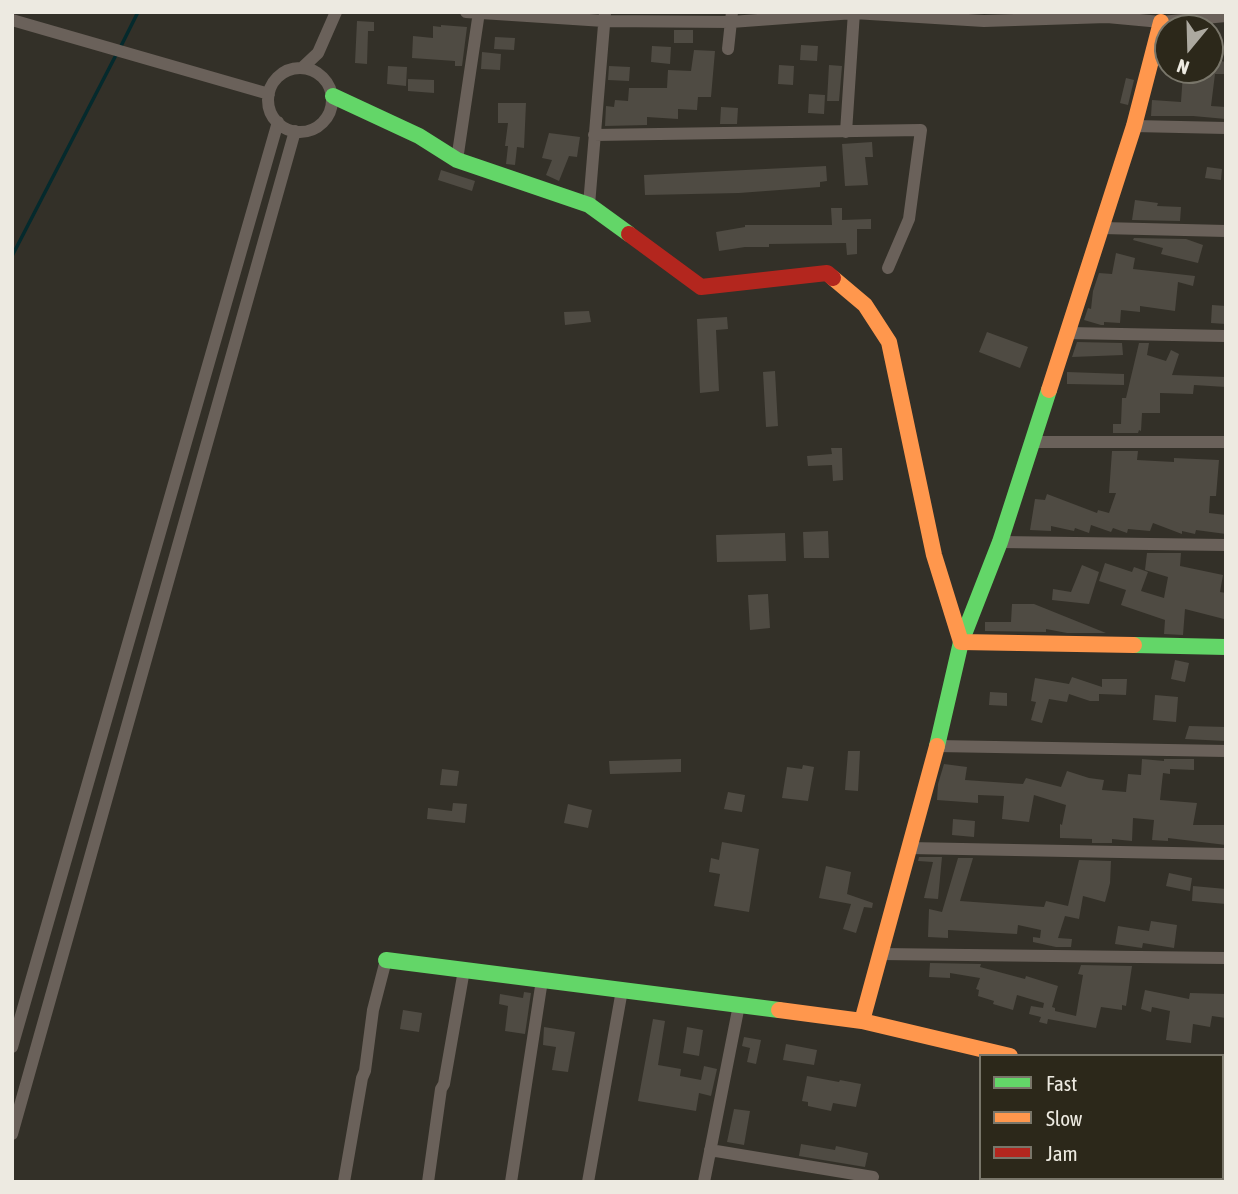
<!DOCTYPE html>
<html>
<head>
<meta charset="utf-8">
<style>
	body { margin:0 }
	#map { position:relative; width:1238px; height:1194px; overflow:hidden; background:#333028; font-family:"Asap Condensed",sans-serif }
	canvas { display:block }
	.frame { position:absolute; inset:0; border:14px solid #edeae1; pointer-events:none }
	.legend { position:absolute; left:979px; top:1054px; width:245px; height:126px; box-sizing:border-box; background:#2c281a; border:2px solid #79766a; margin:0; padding:9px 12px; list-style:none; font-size:21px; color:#edeae1 }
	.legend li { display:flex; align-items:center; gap:14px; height:35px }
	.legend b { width:35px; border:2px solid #79766a }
	.north { position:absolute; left:1154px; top:14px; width:70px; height:70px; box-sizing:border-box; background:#2c281a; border:2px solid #79766a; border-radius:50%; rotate:199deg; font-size:19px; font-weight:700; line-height:28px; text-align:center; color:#edeae1 }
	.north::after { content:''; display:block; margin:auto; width:24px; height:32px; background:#aca9a0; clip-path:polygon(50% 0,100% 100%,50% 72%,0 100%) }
</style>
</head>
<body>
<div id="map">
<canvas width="1238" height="1194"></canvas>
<div class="frame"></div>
<ul class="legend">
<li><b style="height:9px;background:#63d668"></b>Fast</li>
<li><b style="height:9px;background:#ff974d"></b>Slow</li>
<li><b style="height:9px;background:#b3261e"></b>Jam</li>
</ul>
<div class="north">N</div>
</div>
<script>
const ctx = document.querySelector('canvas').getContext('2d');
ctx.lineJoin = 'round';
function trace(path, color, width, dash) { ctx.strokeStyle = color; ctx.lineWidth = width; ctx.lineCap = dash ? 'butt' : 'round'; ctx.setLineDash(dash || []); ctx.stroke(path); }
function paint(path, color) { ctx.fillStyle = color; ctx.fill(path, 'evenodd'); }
const stream = new Path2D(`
	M120,48L138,12
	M12,256L116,55`);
const building = new Path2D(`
	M357,21L374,22V31H368L367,64L355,63Z
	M441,25L467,27L462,66H455V61L412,58L413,36L433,38V26L441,27Z
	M674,30H693V43H674Z
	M495,37L515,38L514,50L494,49Z
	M801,45L818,46L817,61L800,60Z
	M652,46L671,47L670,64L651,62Z
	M694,50L715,51L711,97H698L697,110L678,109V119L647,117V125L605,126L606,106L614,107L615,100L628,101L629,88H667L668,70L691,71Z
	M482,52L501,54L500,70L481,69Z
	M1210,59L1226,62V74H1215L1211,106L1226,107V119L1193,116H1151L1152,100L1181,102L1183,73L1201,76L1202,70H1210Z
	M779,65L794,66L793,85L778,84Z
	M829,65L842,66L839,101H827Z
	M388,66L407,67L406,86L387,84Z
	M609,66L630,67L629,81L608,80Z
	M1126,78L1134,80L1128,105L1120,103Z
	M408,79L434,80V93L408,91Z
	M809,94L825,95L824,114L808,113Z
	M498,103H526L524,148L517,147L515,165L506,164L508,146H505L508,123H498Z
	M721,107L738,108L737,124H720Z
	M549,133L580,137L577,157L569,156L559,181L546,175L552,160L542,158Z
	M872,142L873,157H865L868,185L845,186L842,144Z
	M826,166L827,181L820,182V187L739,193L645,195L644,175Z
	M1207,167L1222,169L1221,180L1205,178Z
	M441,170L475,181L472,191L438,180Z
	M1135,200L1158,203L1157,206L1181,207L1180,221L1132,220Z
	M831,208H842V220L871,219V229H857V254L847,255L846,243L769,244V247H745L719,251L716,232L745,227V225H832Z
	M1134,238L1186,239L1203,245L1198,263L1161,254L1163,248L1133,240Z
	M1116,253L1135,258L1133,269L1195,276L1193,286L1178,282L1175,311L1140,306V312L1121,310L1120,323L1104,322V325H1101L1084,320L1088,308L1091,309L1093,291L1099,273L1112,274Z
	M1212,305L1226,306V324L1211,323Z
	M589,311L591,322L565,325L564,312Z
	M727,317L728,329L716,330L719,391L700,393L697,319Z
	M987,332L1028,347L1020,368L979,352Z
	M1077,342L1122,343L1123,355L1072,357Z
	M1139,343H1149L1147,355L1166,361L1171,350L1179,354L1172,375L1226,377V387L1194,385L1193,394L1160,393V413H1142L1141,431L1139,430L1138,433H1113V424H1121L1122,398H1126Z
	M775,371L778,426L766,427L763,372Z
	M1067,372L1124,374V385L1067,384Z
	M831,448H842L843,480L833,481L832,465L808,466L807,456L832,454Z
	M1112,451H1138L1137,460L1174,462V458L1219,460L1216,496H1210L1209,513L1226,515V534L1196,530L1195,534L1182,531V534L1153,523L1150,531L1128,529L1127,533L1113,528L1111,532L1091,525L1089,533L1075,528L1074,531L1051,526V531L1030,530L1035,499L1045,500L1047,494L1097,513L1098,510L1109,513L1116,493H1109Z
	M828,531L829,558H804L803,532Z
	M785,533L786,561L717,562L716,535Z
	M1147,553H1181L1180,566L1223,575L1220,592L1226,593L1224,619L1185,609L1183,635L1164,634L1165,620L1121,605L1126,590L1099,581L1105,563L1132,572L1134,567L1148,572L1141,591L1164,598L1168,577L1145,570Z
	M1082,565L1099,572L1089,604L1052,600L1053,589L1071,592Z
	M768,594L770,628L750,630L748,595Z
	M1012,604H1034L1106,633H1067L1046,629V632L985,631V622H1011Z
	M1175,660L1189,663L1185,682L1171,679Z
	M1072,677L1102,687V679H1127L1126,695L1099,694V701H1090L1069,694L1067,702L1049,699L1042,723L1031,720L1036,702L1031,701L1035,678L1069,684Z
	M990,692L1007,693V706L989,705Z
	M1155,695L1178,697L1176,722L1153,720Z
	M1189,726L1226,727V741L1185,739Z
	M848,751H860L858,791L845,790Z
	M681,759V772L610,774L609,761Z
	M1142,759L1164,761V759H1194V770L1170,769V774L1163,773L1160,800L1197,803L1193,825H1226V845L1168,838V841L1152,840L1154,820L1133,818L1132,841L1112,839V843H1092V839L1060,838V824L1062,825L1066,805L1034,795L1029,822L1002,819L1004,796L978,795V803L937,800L938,784L944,764L967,767L965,780L1023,784L1026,778L1061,787L1067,771L1089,778L1104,780L1102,790L1126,792L1128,774L1141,775Z
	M803,765L814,767L808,801L782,798L787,767L802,769Z
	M442,769L459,771L457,786L440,785Z
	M728,792L745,795L742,812L724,809Z
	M453,803L467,804L465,823L427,819L428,808L452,811Z
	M568,804L592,810L588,828L564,823Z
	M953,819L975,821L974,837L952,835Z
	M722,842L759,849L749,912L714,906L720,874L709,872L711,858L719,860Z
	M919,857H942L938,899L924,898L933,862L918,861Z
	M958,858H973L960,901L1044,907L1046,901L1068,906L1079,860L1111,861L1110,883L1105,902L1083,896L1079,919L1065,916L1058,938L1072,939L1071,947H1056L1033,942V937L1040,938L1041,930L1018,925L1017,934L948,930V938L928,937L929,909L942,912Z
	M826,866L851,872L847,894L873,903L872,908L864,907L856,933L843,929L851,904L819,898Z
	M1169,873L1192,878L1190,891L1166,886Z
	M1193,886L1226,889V904L1192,901Z
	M1151,921L1177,925L1174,948L1143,943L1142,948L1115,944L1118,926L1149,931Z
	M930,963L981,964L980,967L1025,979L1026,976L1058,986L1052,1007L1055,1008V1011L1076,1016L1083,975L1078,974L1081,965L1132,966L1126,1006L1122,1005V1010L1101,1007L1096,1028L1048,1019L1047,1024L1039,1022L1041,1017L1029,1014L1031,1006L1043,1008L1044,1003L1017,995L1013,1010L993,1004L994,1001L978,996L979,990L976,989L980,978L950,973V978L929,977Z
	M1145,990L1189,999L1190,993L1226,994V1018L1212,1016L1210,1027L1193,1024L1191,1043L1166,1040L1170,1011L1152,1007L1151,1012L1141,1009Z
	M524,992L531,993L525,1034L505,1031L508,1006L499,1004L500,994L523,998Z
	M403,1010L422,1013L419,1032L400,1029Z
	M653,1019L665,1021L658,1065L681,1069L680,1076L701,1080L704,1066L717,1069L711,1096L699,1093L696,1111L638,1101Z
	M544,1027L575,1032L568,1072L552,1070L556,1047L543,1045Z
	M687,1027L703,1030L699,1056L683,1053Z
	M744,1037L761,1040L756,1064L747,1062L750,1048L742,1046Z
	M786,1044L817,1050L814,1065L783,1060Z
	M807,1076L839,1082L840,1080L861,1084L856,1107L833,1103L831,1111L808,1106V1102L802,1101Z
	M734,1109L750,1111L744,1145L727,1142Z
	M801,1144L835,1150L836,1146L868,1153L865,1167L799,1156Z`);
const street = new Path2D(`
	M466,12L604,21L731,22L854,13L984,21L1107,17L1161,22L1226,16
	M12,20L269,94
	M728,49L732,12
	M302,68L318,53L336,12
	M268 100a32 32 0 1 1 64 0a32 32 0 1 1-64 0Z
	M1134,126L1226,128
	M846,132L854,12
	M594,135L921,130L909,219L888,268
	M457,160L479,12
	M589,205L605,13
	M1102,228L1226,231
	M1068,333L1226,336
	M1033,442H1226
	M1000,542L1226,545
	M937,746L1226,751
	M909,848L1226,854
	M880,954L1226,958
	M12,1047L278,122
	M12,1134L295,131
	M710,1150L873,1177
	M344,1182L362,1078L365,1071L373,1010L386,960
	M428,1182L441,1089L444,1084L464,970
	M511,1182L542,980
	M588,1182L622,990
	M704,1182L739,1005
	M1086,1182V1178
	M1163,1182L1164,1178`);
const fast = new Path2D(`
	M333,96L419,136L457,160L589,205L629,234
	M1134,645L1226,647
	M937,746L961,642L1000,542L1049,390
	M386,960L779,1010
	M1222,1098H1226`);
const slow = new Path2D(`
	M833,278L865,305L889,342L934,555L961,642L1134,645
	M1049,390L1134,126L1161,22
	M779,1010L862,1021L1010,1056
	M862,1021L937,746`);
const jam = new Path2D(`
	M629,234L701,287L827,273L833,278`);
trace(stream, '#052a2d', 3.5);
paint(building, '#4f4b43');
trace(street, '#6a615a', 12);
trace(fast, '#63d668', 16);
trace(slow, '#ff974d', 16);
trace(jam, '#b3261e', 16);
</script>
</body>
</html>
